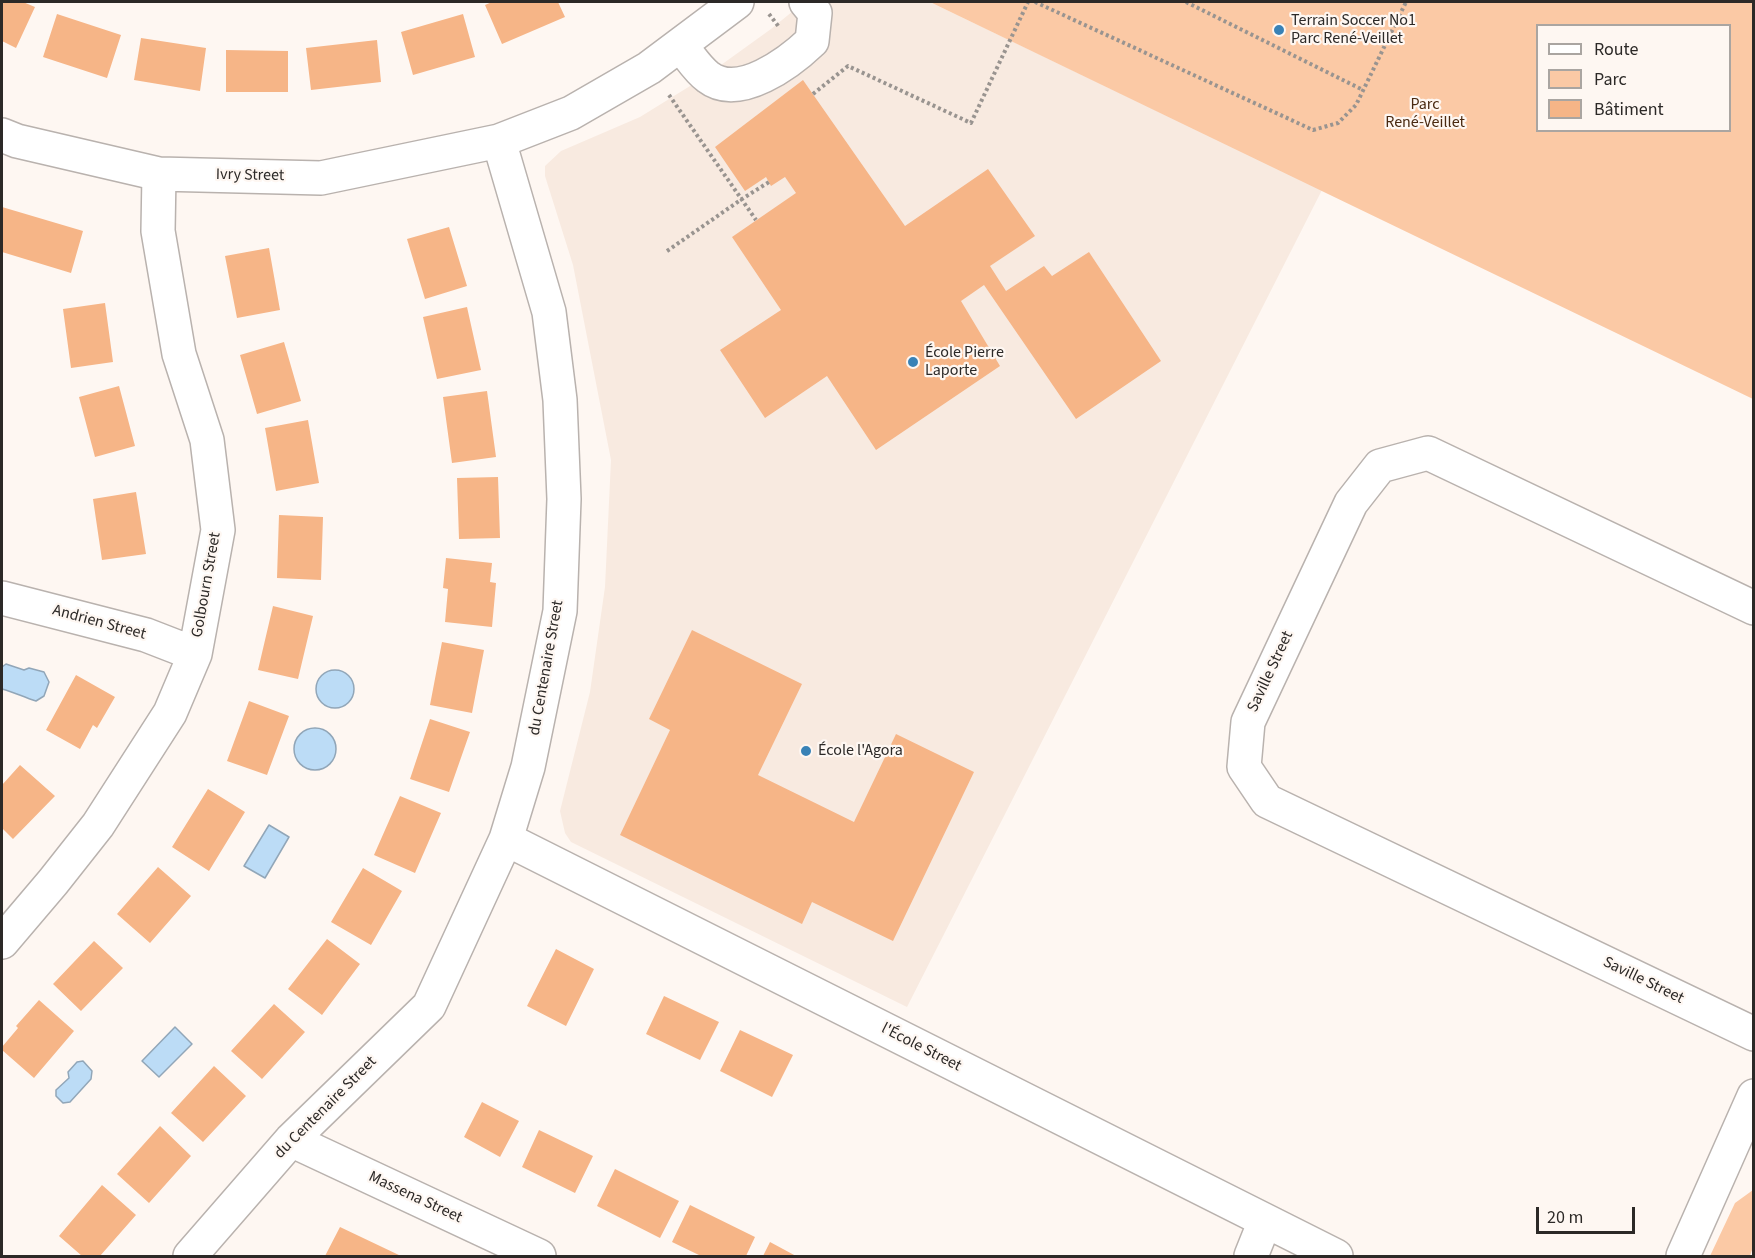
<!DOCTYPE html>
<html>
<head>
<meta charset="utf-8">
<style>
	body { margin:0 }
	#map { position:relative; width:1755px; height:1258px; overflow:hidden; background:#fef7f2; font-family:"Source Sans 3",sans-serif }
	canvas { display:block }
	.frame { position:absolute; inset:0; border:3px solid #2c2927; pointer-events:none }
	.legend { position:absolute; left:1536px; top:24px; width:195px; height:108px; box-sizing:border-box; background:#fef7f2; border:2px solid #aaa5a1; margin:0; padding:8px 10px; list-style:none; font-size:18px; color:#2c2927 }
	.legend li { display:flex; align-items:center; gap:12px; height:30px }
	.legend b { width:30px; border:2px solid #aaa5a1 }
	.scale { position:absolute; left:1536px; top:1207px; width:99px; height:27px; box-sizing:border-box; border:3px solid #2c2927; border-top:0; padding-left:8px; font-size:18px; line-height:21px; white-space:nowrap; color:#2c2927; -webkit-text-stroke:4px #fef7f2; paint-order:stroke }
</style>
</head>
<body>
<div id="map">
<canvas width="1755" height="1258"></canvas>
<div class="frame"></div>
<ul class="legend">
<li><b style="height:8px;background:#fff"></b>Route</li>
<li><b style="height:16px;background:#fbc9a5"></b>Parc</li>
<li><b style="height:16px;background:#f6b587"></b>Bâtiment</li>
</ul>
<div class="scale">20 m</div>
</div>
<script>
const ctx = document.querySelector('canvas').getContext('2d');
ctx.lineJoin = 'round';
function paint(path, color) { ctx.fillStyle = color; ctx.fill(path, 'evenodd'); }
function trace(path, color, width, dash) { ctx.strokeStyle = color; ctx.lineWidth = width; ctx.lineCap = dash ? 'butt' : 'round'; ctx.setLineDash(dash || []); ctx.stroke(path); }
function label(font, color, halo, rows, align = 'center') {
  ctx.font = font + ' "Source Sans 3",sans-serif'; ctx.lineWidth = 4.5; ctx.setLineDash([]); ctx.textBaseline = 'middle'; ctx.strokeStyle = halo; ctx.fillStyle = color; for (const [text, x, y, turn = 0] of rows) {
    ctx.save(); ctx.translate(x, y); ctx.rotate((+turn || 0) * Math.PI / 180); ctx.textAlign = isNaN(turn) ? turn : align; if (halo) ctx.strokeText(text, 0, 0); ctx.fillText(text, 0, 0); ctx.restore();
  }
}
const built = new Path2D(`
	M804,2H930L1322,190L907,1007L571,842L565,833L560,811L590,692L605,587L611,460L573,265L545,176V166L561,151L640,117L703,78L771,29Z`);
const green = new Path2D(`
	M930,2H1753V399ZM1538,26H1730V130H1538Z
	M1753,1190V1247L1750,1256H1710L1735,1203Z`);
const water = new Path2D(`
	M6,664L24,670L29,668L44,672L49,682L44,696L36,701C23,697 14,692 2,689V667Z
	M316 689a19 19 0 1 1 38 0a19 19 0 1 1-38 0Z
	M294 749a21 21 0 1 1 42 0a21 21 0 1 1-42 0Z
	M269,825L289,837L265,878L244,866Z
	M175,1027L192,1044L159,1077L142,1061Z
	M83,1061L92,1071L91,1079L70,1102L63,1103L56,1096V1090L69,1078L68,1072L77,1062Z`);
const building = new Path2D(`
	M2,2H23L35,7L16,48L2,41Z
	M492,2H558L565,17L502,44L485,5Z
	M57,14L121,35L107,78L43,57Z
	M463,14L475,57L413,75L401,32Z
	M141,38L206,48L200,91L134,80Z
	M377,40L381,82L311,90L306,48Z
	M226,50L288,51V92H226Z
	M803,80L905,226L988,169L1035,236L990,266L1006,291L1044,266L1052,276L1089,252L1161,361L1076,419L984,285L961,301L1000,366L876,450L827,376L765,418L720,350L781,310L732,237L796,193L785,177L771,186L766,177L745,191L715,147Z
	M2,207L83,231L71,273L2,252Z
	M449,227L467,286L425,299L407,239Z
	M269,248L280,310L237,318L225,256Z
	M105,303L113,362L71,368L63,309Z
	M467,307L481,370L437,379L423,317Z
	M284,342L301,401L257,414L240,355Z
	M119,386L135,446L95,457L79,397Z
	M487,391L496,457L452,463L443,397Z
	M308,420L319,483L276,491L265,428Z
	M498,477L500,538L459,539L457,478Z
	M136,492L146,554L102,560L93,499Z
	M279,515L323,517L321,580L277,578Z
	M446,558L492,563L490,582L496,583L492,627L445,622L448,589L443,588Z
	M273,606L313,616L298,679L258,670Z
	M692,630L802,684L758,775L854,822L896,734L974,772L893,941L812,902L802,924L620,835L670,730L649,719Z
	M442,642L484,650L472,713L430,705Z
	M76,675L115,697L97,728L93,725L80,749L46,730Z
	M249,701L289,716L267,775L227,761Z
	M430,719L470,732L449,792L410,779Z
	M20,765L55,796L13,839L2,828V785Z
	M208,789L245,812L209,871L172,847Z
	M400,796L441,813L415,873L374,855Z
	M158,867L191,896L150,943L117,914Z
	M363,868L402,891L371,945L331,922Z
	M327,939L360,964L322,1015L288,989Z
	M94,941L123,968L81,1011L53,984Z
	M556,949L594,969L566,1026L527,1006Z
	M664,996L719,1022L700,1060L646,1034Z
	M39,1000L74,1031L34,1078L2,1050V1047L18,1028L16,1026Z
	M274,1004L305,1032L262,1079L231,1051Z
	M740,1030L793,1055L772,1097L720,1071Z
	M214,1066L246,1096L203,1142L171,1113Z
	M482,1102L519,1121L500,1157L464,1137Z
	M160,1126L191,1156L149,1203L117,1174Z
	M539,1130L593,1156L575,1193L522,1167Z
	M615,1169L679,1201L660,1238L597,1206Z
	M102,1185L136,1215L100,1256H82L59,1236Z
	M690,1205L755,1237L746,1256H701L672,1242Z
	M340,1227L401,1256H325Z
	M770,1242L796,1256H763Z`);
const path = new Path2D(`
	M1035,2L1313,130L1338,123L1356,105L1406,2
	M1186,2L1363,90
	M769,14L779,27
	M813,94L848,66L971,123L1028,2
	M669,95L756,220
	M667,251L742,199L769,182`);
const minor = new Path2D(`
	M680,45C689,55 697,69 708,77C739,101 790,62 812,41L815,13L806,2
	M2,135L17,141L159,174L321,178L499,141
	M2,598L146,635L195,654
	M1754,608L1428,453L1380,466L1351,503L1248,722L1244,767L1267,801L1754,1034
	M506,839L1336,1256
	M2,942L53,882L98,825L170,713L195,654L218,530L207,440L179,354L158,231L159,174
	M291,1140L539,1256
	M190,1256L291,1140L429,1006L506,839L528,767L560,611L564,499L560,400L549,312L499,141L571,113L649,68L737,2
	M1251,1256L1265,1221
	M1683,1256L1754,1096`);
const markers = [
	[1279,30,6,"#3982b6"],
	[913,362,6,"#3982b6"],
	[806,751,6,"#3982b6"]
];
const poiNames = [
	["Terrain Soccer No1",1291,21],
	["Parc René-Veillet",1291,39],
	["École Pierre",925,353],
	["Laporte",925,371],
	["École l'Agora",818,751]
];
const parkNames = [
	["Parc",1425,105],
	["René-Veillet",1425,123]
];
const streetNames = [
	["Ivry Street",250,176,1],
	["Golbourn Street",207,585,-80],
	["Andrien Street",99,623,15],
	["du Centenaire Street",547,668,-80],
	["Saville Street",1271,672,-65],
	["Saville Street",1643,981,26],
	["l'École Street",921,1048,27],
	["du Centenaire Street",326,1108,-45],
	["Massena Street",415,1198,25]
];
paint(built, '#f8eae0');
paint(green, '#fbc9a5');
paint(water, '#bcdcf6');
trace(water, '#91a6b8', 1.5);
paint(building, '#f6b587');
trace(minor, '#b9b2ae', 36);
trace(path, '#999490', 4, [3, 3]);
trace(minor, '#fff', 33);
for (const [x, y, r, color] of markers) { const dot = new Path2D(); dot.arc(x, y, r, 0, 2 * Math.PI); ctx.fillStyle = color; ctx.fill(dot); trace(dot, '#fef7f2', 2); }
label('16px', '#2c2927', '#fef7f2', poiNames, 'left');
label('16px', '#492910', '#fef7f2', parkNames);
label('16px', '#2c2927', '#fef7f2', streetNames);
</script>
</body>
</html>
